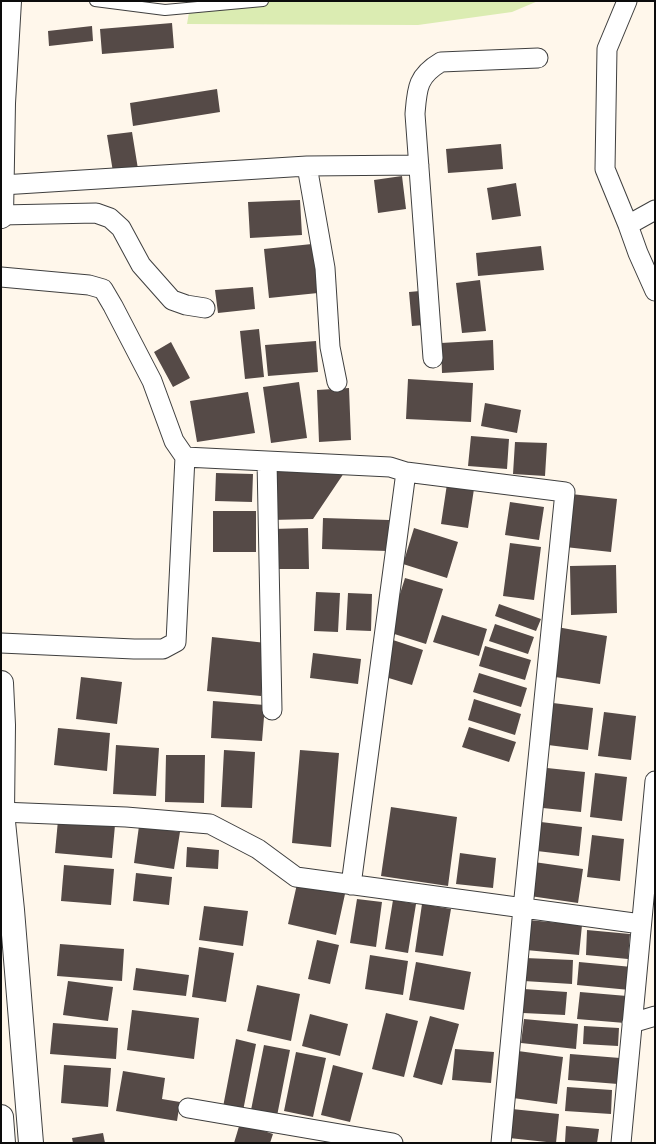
<!DOCTYPE html>
<html>
<head>
<meta charset="utf-8">
<style>
	body { margin:0 }
	#map { position:relative; width:656px; height:1144px; overflow:hidden; background:#fff7eb; font-family:"PT Serif",serif }
	canvas { display:block }
	.frame { position:absolute; inset:0; border:2px solid #0c0c0c; pointer-events:none }
</style>
</head>
<body>
<div id="map">
<canvas width="656" height="1144"></canvas>
<div class="frame"></div>
</div>
<script>
const ctx = document.querySelector('canvas').getContext('2d');
ctx.lineJoin = 'round';
function paint(path, color) { ctx.fillStyle = color; ctx.fill(path, 'evenodd'); }
function trace(path, color, width, dash) { ctx.strokeStyle = color; ctx.lineWidth = width; ctx.lineCap = dash ? 'butt' : 'round'; ctx.setLineDash(dash || []); ctx.stroke(path); }
const green = new Path2D(`
	M191,1H538L512,12L418,25L187,24Z`);
const building = new Path2D(`
	M172,23L174,48L102,54L100,29Z
	M92,26L93,41L49,46L48,31Z
	M217,89L220,112L133,126L130,103Z
	M132,132L138,169L113,172L107,135Z
	M501,144L503,169L448,173L446,149Z
	M402,176L406,209L378,213L374,180Z
	M516,183L521,216L492,220L487,188Z
	M300,200L302,235L250,238L248,202Z
	M312,244L318,293L269,298L264,249Z
	M541,246L544,270L478,276L476,253Z
	M480,280L486,331L462,333L456,283Z
	M253,287L255,309L218,313L215,290Z
	M420,291L424,325L412,326L409,292Z
	M259,329L264,377L245,379L240,331Z
	M493,340L494,370L442,373L441,343Z
	M316,341L318,372L268,376L265,345Z
	M171,342L190,378L173,387L154,352Z
	M408,379L473,383L471,422L406,419Z
	M299,382L307,438L271,443L263,387Z
	M349,388L351,440L319,442L317,390Z
	M248,392L255,433L197,442L190,401Z
	M485,403L521,410L517,433L481,426Z
	M471,436L509,439L507,469L468,466Z
	M515,442L547,443L545,476L513,474Z
	M272,470L344,473L313,519L271,520Z
	M216,473L253,474L252,502L215,501Z
	M447,484L474,489L468,528L441,524Z
	M571,494L617,499L611,552L565,547Z
	M510,502L544,507L539,540L505,535Z
	M213,511H256V552H213Z
	M323,518L389,520L388,551L322,549Z
	M308,528L309,569H274L273,529Z
	M414,528L458,542L447,578L403,564Z
	M510,543L541,547L534,600L503,596Z
	M616,565L617,613L571,615L570,566Z
	M405,578L443,589L426,644L388,632Z
	M316,592L340,593L338,632L314,631Z
	M348,593L372,594L371,631L346,630Z
	M499,604L541,619L536,631L495,616Z
	M442,615L487,629L479,656L433,642Z
	M495,624L534,637L528,654L489,641Z
	M557,627L607,636L600,684L549,676Z
	M212,637L266,643L261,696L207,691Z
	M393,640L423,650L412,685L382,676Z
	M485,646L531,660L525,680L479,666Z
	M313,653L361,659L358,684L310,678Z
	M479,673L527,688L521,707L473,692Z
	M81,677L122,682L117,724L76,719Z
	M474,699L521,714L515,735L468,720Z
	M213,701L265,705L262,741L211,738Z
	M553,703L593,708L588,750L548,745Z
	M604,712L636,716L631,760L598,756Z
	M469,727L516,742L509,762L462,747Z
	M58,728L110,733L107,771L54,765Z
	M116,745L159,748L156,796L113,794Z
	M224,750L255,752L252,808L221,807Z
	M300,750L339,753L331,847L292,843Z
	M166,755H205L204,803L165,802Z
	M547,768L585,772L581,812L543,808Z
	M595,773L627,777L622,821L590,817Z
	M391,807L457,817L448,886L381,876Z
	M58,820L115,825L112,858L55,853Z
	M541,822L582,827L579,856L537,851Z
	M139,826L180,832L174,869L134,863Z
	M592,835L624,839L620,881L587,877Z
	M187,847L219,850L218,869L186,867Z
	M460,853L496,858L493,888L456,884Z
	M534,862L583,869L578,903L530,896Z
	M64,865L114,869L111,905L61,901Z
	M136,873L172,877L169,905L133,901Z
	M297,884L345,894L336,935L288,924Z
	M357,899L382,902L376,947L350,943Z
	M393,900L416,904L408,953L385,949Z
	M422,904L451,909L443,956L415,952Z
	M204,906L248,911L243,946L199,940Z
	M528,920L582,925L579,955L526,950Z
	M587,930L630,934L628,959L586,955Z
	M317,940L339,945L330,984L308,979Z
	M60,944L124,949L122,981L57,976Z
	M199,947L234,953L226,1002L192,997Z
	M370,955L408,961L403,995L365,989Z
	M525,958L573,960L572,984L524,981Z
	M416,962L471,972L464,1010L409,1000Z
	M579,962L632,967L630,990L577,985Z
	M136,968L189,975L186,996L133,990Z
	M68,981L113,987L108,1021L63,1015Z
	M257,985L300,994L291,1041L247,1031Z
	M524,989L567,992L565,1015L523,1013Z
	M580,992L627,996L625,1023L577,1019Z
	M132,1010L199,1018L194,1059L127,1050Z
	M386,1013L418,1021L404,1077L372,1069Z
	M310,1014L348,1024L340,1056L302,1046Z
	M430,1016L459,1024L442,1085L413,1077Z
	M524,1019L578,1024L576,1049L521,1043Z
	M53,1023L118,1028L116,1059L50,1054Z
	M584,1026L619,1028L618,1046L583,1044Z
	M236,1039L256,1044L243,1111L223,1107Z
	M264,1045L290,1050L277,1116L251,1110Z
	M455,1049L494,1052L491,1083L452,1080Z
	M518,1051L563,1057L557,1104L513,1098Z
	M296,1052L326,1058L313,1117L284,1111Z
	M570,1054L620,1058L618,1084L568,1080Z
	M64,1065L111,1068L108,1107L61,1103Z
	M333,1065L363,1073L350,1122L321,1115Z
	M123,1071L165,1078L162,1099L180,1102L177,1121L116,1111Z
	M567,1087L612,1090L611,1114L565,1111Z
	M512,1109L559,1114L556,1143L509,1138Z
	M240,1123L273,1134L270,1143H234Z
	M566,1126L599,1129L597,1143L565,1142Z
	M103,1133L105,1143H73L72,1138Z`);
const service = new Path2D(`
	M95,1L165,10L263,1`);
const minor = new Path2D(`
	M627,1L607,49L605,169L628,225L638,253L655,291
	M2,185L307,166
	M1,215L96,213L110,218L121,228L141,265L172,300L186,305L205,308
	M628,225L655,210
	M1,277L89,285L103,289L113,306L152,381L174,441L185,457
	M433,358L415,114C417,89 417,76 441,62L538,58
	M337,382L330,347L325,268L307,166L419,165
	M267,461L272,710
	M1,643L134,649H163L176,642L185,457L390,467L406,472L565,492L523,908L501,1143
	M1,812L126,817L210,824L258,849L296,877L641,924
	M351,885L406,472
	M632,1023L655,1016
	M188,1108L393,1143
	M621,1143L655,781`);
const tertiary = new Path2D(`
	M1,216L3,103L9,1
	M1,683L3,725L2,812L12,910L31,1143
	M1,1117L3,1143`);
paint(green, '#dbecb2');
paint(building, '#554a47');
trace(service, '#3f3f3f', 12);
trace(minor, '#3f3f3f', 21);
trace(tertiary, '#3f3f3f', 26);
trace(service, '#fff', 10);
trace(minor, '#fff', 19);
trace(tertiary, '#fff', 24);
</script>
</body>
</html>
